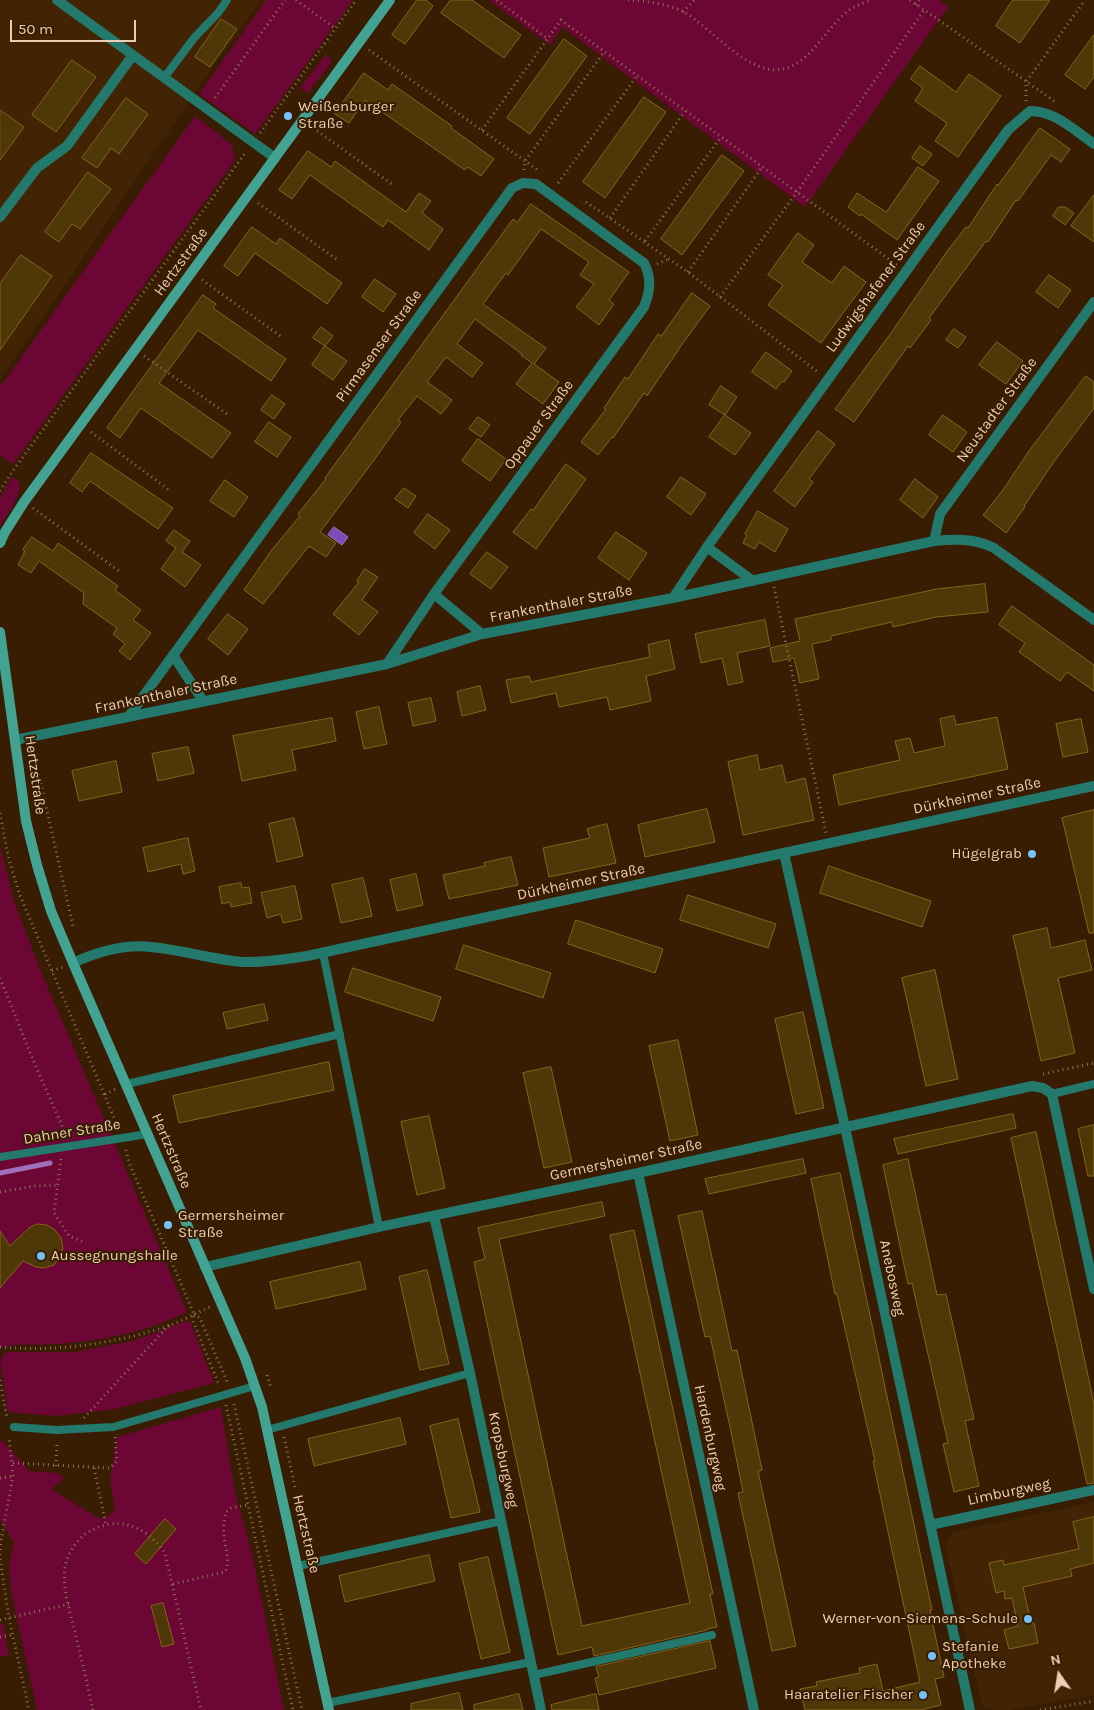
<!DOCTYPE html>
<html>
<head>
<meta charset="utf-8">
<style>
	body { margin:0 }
	#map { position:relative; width:1094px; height:1710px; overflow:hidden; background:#391d02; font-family:Karla,sans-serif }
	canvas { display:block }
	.north { position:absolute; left:1034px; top:1650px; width:50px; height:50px; -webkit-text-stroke:4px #391d02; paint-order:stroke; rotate:347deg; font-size:14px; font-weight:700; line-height:20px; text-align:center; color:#ecceb5 }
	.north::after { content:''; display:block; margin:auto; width:18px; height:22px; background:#ecceb5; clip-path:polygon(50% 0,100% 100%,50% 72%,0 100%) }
	.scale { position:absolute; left:10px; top:20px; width:126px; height:22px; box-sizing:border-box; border:2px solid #ecceb5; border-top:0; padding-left:6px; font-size:15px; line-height:18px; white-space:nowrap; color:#ecceb5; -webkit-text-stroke:4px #391d02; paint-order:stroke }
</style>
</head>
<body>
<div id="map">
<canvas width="1094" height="1710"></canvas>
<div class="north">N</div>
<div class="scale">50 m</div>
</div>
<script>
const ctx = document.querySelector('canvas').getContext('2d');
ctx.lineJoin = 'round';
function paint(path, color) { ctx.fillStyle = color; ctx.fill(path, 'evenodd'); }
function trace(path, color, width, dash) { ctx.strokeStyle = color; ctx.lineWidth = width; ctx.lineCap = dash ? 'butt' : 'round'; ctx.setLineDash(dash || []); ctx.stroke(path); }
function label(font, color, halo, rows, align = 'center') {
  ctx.font = font + ' Karla,sans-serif'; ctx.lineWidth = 4; ctx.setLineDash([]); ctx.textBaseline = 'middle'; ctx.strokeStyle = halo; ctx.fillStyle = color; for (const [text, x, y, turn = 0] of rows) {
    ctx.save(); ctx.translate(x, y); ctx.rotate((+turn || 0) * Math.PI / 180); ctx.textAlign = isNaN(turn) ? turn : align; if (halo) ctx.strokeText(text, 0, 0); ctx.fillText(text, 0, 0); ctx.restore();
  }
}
const built = new Path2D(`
	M0,0H261L211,69L0,380Z
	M1094,1502V1695L1010,1710H994L982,1706L945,1543L953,1532Z`);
const green = new Path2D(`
	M266,0H353L255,134L199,94Z
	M489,0H939L948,7L805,207L562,27L550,45Z
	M325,55L331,59V63L308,93L300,88Z
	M195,116L232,145L235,160L13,464L0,455V387Z
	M12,477L18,480C25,496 5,513 0,528V498Z
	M0,846L14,901L39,967L187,1312C146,1332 99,1342 53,1344C35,1346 17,1342 0,1348Z
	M186,1321L191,1323L214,1383L115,1409L56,1416L8,1412L0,1361L5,1352H74L133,1341Z
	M221,1407L235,1492L252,1554L284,1710H37L11,1591L9,1564L14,1543L0,1519V1442L3,1441L29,1471L58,1473L64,1479L51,1489L100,1519L108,1517L115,1508L110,1480L117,1437Z
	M0,1624H3L9,1655L0,1656Z`);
const water = new Path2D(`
	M334,527L348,537L342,545L328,535Z`);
const stream = new Path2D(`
	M0,1173L50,1163`);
const building = new Path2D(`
	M417,0H426L433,6L405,44L392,35Z
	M451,0H472L521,35L504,58L441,13Z
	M1013,0H1050L1020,43L996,26Z
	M221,19L237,29L210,67L195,57Z
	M1094,35V77L1085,89L1065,75Z
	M564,39L587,56L530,134L507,118Z
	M72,60L96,77L56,132L32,115Z
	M920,66L956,92L969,74L1001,96L958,157L935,141L947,123L915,101L923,88L911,79Z
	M364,73L388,90L392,84L452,126L451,128L494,159L481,176L468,167L465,170L365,100L349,123L335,114Z
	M644,97L666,112L605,198L583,182Z
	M126,98L148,114L119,154L111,148L97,168L82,158Z
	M0,110L24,127L0,160Z
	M1040,128L1070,149L1061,162L1051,155L1018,201L1016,200L988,242L986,241L929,318L931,320L910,348L908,346L854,422L835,409L891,333L948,250L966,227L968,228L997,184L998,185Z
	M920,146L932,154L923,166L912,158Z
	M308,151L331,167L335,161L406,212L419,193L431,201L422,213L443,229L429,250L388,220L383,227L310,175L292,199L279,190Z
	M722,155L744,171L682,255L661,239Z
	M918,167L939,181L897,240L861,214L860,216L848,207L857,193L886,212Z
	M88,172L111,189L80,229L72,224L59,242L45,232Z
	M1094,195V242L1071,226Z
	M531,204L629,272L609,300L614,304L599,325L576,307L594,284L580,275L589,262L541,229L508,275L506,273L483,304L546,348L534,364L559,382L543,404L516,384L532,363L521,355L522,354L475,319L457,344L483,363L472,377L446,357L427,382L452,400L441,414L417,396L398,420L401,422L374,460L320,532L336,543L326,557L309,546L263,604L244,590L271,551L300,516L298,514L326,479L325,478L513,219L517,222Z
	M1059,207H1065L1074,213L1065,225L1053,216Z
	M252,227L276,244L280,238L342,283L327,304L255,253L238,276L224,266Z
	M798,233L814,245L802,262L832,283L844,266L866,282L821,343L768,305L783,285L768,275Z
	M21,255L52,276L0,350V284Z
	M1049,275L1071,290L1058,308L1036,292Z
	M375,279L396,294L383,312L362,297Z
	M692,293L710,306L683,343L647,396L644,393L613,438L612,437L598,455L581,442L606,409L604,408L625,377L628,379L658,334L661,336Z
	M203,295L216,304L213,308L286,359L271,381L198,330L159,383L231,433L212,458L141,408L120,438L107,428Z
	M321,327L333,336L325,346L313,338Z
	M954,329L966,337L958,348L946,340Z
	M997,342L1023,361L1006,384L979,365Z
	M325,346L347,361L333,380L312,365Z
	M766,352L792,371L784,382L782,381L776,389L752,372Z
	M1086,376L1094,382V408L1053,463L1024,506L1025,507L1006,533L983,515L1003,490L1029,451Z
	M721,386L737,397L725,415L709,405Z
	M272,395L285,404L274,419L261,410Z
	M725,415L751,433L735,455L709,437Z
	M943,415L967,432L953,452L929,435Z
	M478,417L490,425L481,437L469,429Z
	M269,422L291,437L277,457L255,442Z
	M818,431L835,444L809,479L813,482L795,507L774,491Z
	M478,439L506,459L490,481L462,461Z
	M91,453L173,508L158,529L90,481L82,492L70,483Z
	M566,464L586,479L536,549L513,532L531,509L533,510Z
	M681,477L706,494L691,515L667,497Z
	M915,479L938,497L923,518L900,500Z
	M225,480L248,497L234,517L210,501Z
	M404,488L416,496L408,508L395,499Z
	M758,511L788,529L775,552L759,542L755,549L743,543L747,535L745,534Z
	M428,514L450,530L435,549L414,533Z
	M174,530L190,541L182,552L201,565L185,587L161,569L176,548L166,541Z
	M616,532L647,553L629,580L598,558Z
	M32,537L53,551L58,543L118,586L115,590L141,610L133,620L151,633L130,660L119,651L125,644L113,634L117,628L83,604L84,593L39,561L31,573L18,565L25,551L23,550Z
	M487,552L508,567L491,589L470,574Z
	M365,569L378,577L362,600L378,612L359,635L333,614L359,582L357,581Z
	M985,584L988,612L936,617L893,627L892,622L831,636V640L812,644L819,679L800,683L794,658L773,662L770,648L800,641L795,619L937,589Z
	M1012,606L1094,665V691L1067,672L1060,681L1019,652L1025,643L999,625Z
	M228,614L248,629L228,655L208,639Z
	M765,620L770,646L737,653L743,682L728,685L722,658L701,663L695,634Z
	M669,640L675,669L646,676L651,701L610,710L607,697L559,707L556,693L511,703L506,680L529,676L531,682L650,657L648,645Z
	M480,686L486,710L462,716L457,692Z
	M431,698L436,721L413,726L408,703Z
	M379,707L387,744L364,749L356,712Z
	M954,716L956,725L997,717L1008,769L839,805L833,775L900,760L895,741L910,738L914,753L945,746L940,719Z
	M332,718L336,741L292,750L296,770L242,781L233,736Z
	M1081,719L1088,752L1063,757L1056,724Z
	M188,747L194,773L158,781L152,754Z
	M757,755L760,770L782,765L786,783L805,778L814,820L743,835L728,762Z
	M116,761L122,792L79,801L72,771Z
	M707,809L715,842L645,857L638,825Z
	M1094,810V933H1089L1062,818Z
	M294,818L303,856L277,862L269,824Z
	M607,824L616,863L549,877L543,848L590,838L587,829Z
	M188,838L195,871L183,874L181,864L148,872L143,848Z
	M511,857L518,885L449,899L443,875L485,866L484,863Z
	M829,866L931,901L922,927L820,893Z
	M416,874L423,905L397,911L390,880Z
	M363,878L372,916L341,923L332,885Z
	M241,883L242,888L249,887L252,903L231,907L230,902L222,904L219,887Z
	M295,886L302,919L283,923L281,914L267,918L261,893Z
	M688,895L776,924L768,948L680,920Z
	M576,920L663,949L655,973L568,944Z
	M1047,928L1051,948L1085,940L1092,970L1058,978L1075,1053L1041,1061L1013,936Z
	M464,945L551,973L543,998L456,969Z
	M353,968L441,997L433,1021L345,992Z
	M935,970L958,1079L926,1086L902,978Z
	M264,1004L268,1020L227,1029L223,1013Z
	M803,1012L824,1108L796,1114L775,1019Z
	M678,1040L698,1135L670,1141L649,1046Z
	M329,1062L334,1090L179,1123L173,1096Z
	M551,1067L572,1162L544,1168L523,1073Z
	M1013,1114L1016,1128L898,1154L894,1139Z
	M429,1116L445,1188L417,1195L401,1122Z
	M1094,1125V1176H1088L1078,1129Z
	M1036,1132L1094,1404V1483L1087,1484L1011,1138Z
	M803,1159L806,1173L709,1194L705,1179Z
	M908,1159L937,1295L946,1294L974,1419L965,1421L979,1486L954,1492L943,1444L948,1443L912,1283L908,1284L883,1165Z
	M840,1173L932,1610H930L944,1677L935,1679L941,1705L921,1710H805L800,1689L817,1686L816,1682L860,1673L859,1668L877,1664L883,1691L920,1682L873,1461H875L837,1294H835L811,1179Z
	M602,1202L605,1216L499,1239L582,1626L690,1603L610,1235L634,1230L713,1594H710L717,1627L707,1629V1630L594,1656L592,1647L558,1655L474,1262L485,1259L478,1228Z
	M702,1211L732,1351L737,1350L762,1470L758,1471L796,1646L772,1651L738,1493L743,1492L730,1427L710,1336L705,1337L678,1216Z
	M37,1224L47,1225L55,1230L61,1238L63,1248L60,1257L54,1265L44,1268L36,1267L23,1261L0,1288V1231L10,1246L29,1228Z
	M360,1262L366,1289L276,1309L270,1282Z
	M427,1270L449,1364L420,1370L399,1277Z
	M400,1418L406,1444L314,1466L308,1439Z
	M458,1419L480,1512L451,1518L430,1426Z
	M1094,1517V1563L1070,1569L1072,1576L1023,1587L1031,1623H1034L1038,1643L1009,1649L1004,1630L1018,1626L1012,1598L1005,1599L1004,1591L996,1593L989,1563L1003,1560L1004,1565L1079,1549L1073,1522Z
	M165,1519L176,1529L146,1564L135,1554Z
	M429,1555L435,1581L345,1602L339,1576Z
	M488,1557L510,1652L481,1659L459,1564Z
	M163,1603L174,1644L162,1647L151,1606Z
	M710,1641L716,1668L599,1695L595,1678L599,1677L596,1667Z
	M459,1693L463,1710H411V1704Z
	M519,1694L523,1710H474V1705Z
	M596,1694L599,1710H552L551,1705Z`);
const path = new Path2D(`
	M296,0L336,29
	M497,0L548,39
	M628,0C646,1 668,4 684,12C712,28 751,80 787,68C812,60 827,27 848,11C854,6 864,3 872,0
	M910,0L1057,103
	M916,5L919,0
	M683,12L694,0
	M369,50L539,171
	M215,98L285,0
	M1026,101V82L1085,0
	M313,128L393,185
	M482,130L561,20L897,265
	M260,133L356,0
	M524,170L525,161L604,52
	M558,183L637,76
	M586,202L688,272L819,373
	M258,203L339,261
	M610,218L685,111
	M645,241L721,137
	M657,264L669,259
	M688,272L762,167
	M202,280L282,337
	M720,297L797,192L924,10
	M144,356L227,414
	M91,432L169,490
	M0,491L12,472L246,152
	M33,508L119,571
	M774,587L826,833
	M33,749L73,926
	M0,813L8,856L19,893L118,1127
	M52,971L63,967
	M0,978L33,1060L67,1137
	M1043,1074L1094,1063
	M105,1094L116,1089
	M126,1150L130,1165L194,1314L193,1321L219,1385
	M61,1159L54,1213L69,1236L86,1243
	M0,1192L35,1186L57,1185
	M194,1314L200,1318L228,1384
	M0,1347C58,1352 113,1344 168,1326C182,1321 196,1313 210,1307
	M267,1375L271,1388
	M0,1380L7,1418
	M234,1404L302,1710
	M226,1405L293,1710
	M84,1418L169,1325
	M284,1437L295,1487
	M13,1463L110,1468L117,1461L115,1437
	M56,1466L57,1441
	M94,1468L106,1525
	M0,1478L13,1476
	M0,1555L1,1540L13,1476L9,1437
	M0,1559L9,1618L29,1710
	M173,1584L225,1572C231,1561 225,1548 224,1537C223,1529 224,1520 226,1512L231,1508L248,1505
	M0,1620L69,1604
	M0,1637L12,1635
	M93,1710C87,1682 80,1653 73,1625C69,1607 62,1586 65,1568C69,1544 88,1527 111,1524C134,1521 152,1535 165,1553L201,1710
	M1040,1710L1094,1701`);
const service = new Path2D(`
	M164,78L194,38L218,13L227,0
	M323,953L379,1227
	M127,1084L340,1034
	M1052,1094L1094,1084
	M0,1157L148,1134
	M14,1427L57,1430L113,1427L255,1386
	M267,1430L470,1373
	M298,1566L501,1521
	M534,1675L712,1635
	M327,1703L531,1662`);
const minor = new Path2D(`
	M57,0L275,158
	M0,217L37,168L67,146L133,55
	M934,541L940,514L1094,302
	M707,547L753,581
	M434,594L482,634
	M673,598L707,547L1008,130L1030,111C1055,111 1074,130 1094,144
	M173,655L203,701
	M129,716L512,188L523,183L536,184L644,263C652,278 650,292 644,307L434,594L387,664
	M15,740L387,664L482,634L673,598L934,541C956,539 974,538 994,548L1094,620
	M784,853L845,1127L970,1710
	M73,963C97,952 125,944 151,947C182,950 211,959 242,962C264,963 285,959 307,956L1094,786
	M638,1173L754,1710
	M434,1216L470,1373L541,1710
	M205,1267L379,1227L638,1173L1032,1086L1043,1088L1052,1094L1094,1289
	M930,1525L1094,1490`);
const secondary = new Path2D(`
	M0,543L5,532L24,502L390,0
	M0,632L26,821L37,865L51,911L73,963L245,1358L262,1407L267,1430L329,1710`);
const markers = [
	[288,116,5,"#75c0f6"],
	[1032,854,5,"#75c0f6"],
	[168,1225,5,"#75c0f6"],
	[41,1256,5,"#75c0f6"],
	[1028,1619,5,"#75c0f6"],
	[932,1656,5,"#75c0f6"],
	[923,1695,5,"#75c0f6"]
];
const poiNames = [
	["Weißenburger",298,107],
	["Straße",298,124],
	["Hügelgrab",1022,854,"right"],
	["Germersheimer",178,1216],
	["Straße",178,1233],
	["Aussegnungshalle",51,1256],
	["Werner-von-Siemens-Schule",1018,1619,"right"],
	["Stefanie",942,1647],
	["Apotheke",942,1664],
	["Haaratelier Fischer",913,1695,"right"]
];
const streetNames = [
	["Hertzstraße",181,262,-54],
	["Ludwigshafener Straße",876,287,-54],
	["Pirmasenser Straße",379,346,-54],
	["Neustadter Straße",997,410,-54],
	["Oppauer Straße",539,425,-54],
	["Frankenthaler Straße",561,604,-11],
	["Frankenthaler Straße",166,694,-12],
	["Hertzstraße",35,775,82],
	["Dürkheimer Straße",977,796,-12],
	["Dürkheimer Straße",581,882,-12],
	["Dahner Straße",72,1132,-9],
	["Hertzstraße",171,1151,67],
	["Germersheimer Straße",626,1160,-12],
	["Anebosweg",892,1278,78],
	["Hardenburgweg",710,1438,78],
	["Kropsburgweg",503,1460,78],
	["Limburgweg",1009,1492,-12],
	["Hertzstraße",306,1534,77]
];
paint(built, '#422303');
paint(green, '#6c0635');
paint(water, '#7d4bba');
trace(water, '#9e72b8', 1);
trace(stream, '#9e72b8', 5);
paint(building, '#4e3808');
trace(building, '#86631a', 1);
trace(path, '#8e7157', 3, [1, 4]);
trace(service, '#22796c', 8);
trace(minor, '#22796c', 10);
trace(secondary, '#42a393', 10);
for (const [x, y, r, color] of markers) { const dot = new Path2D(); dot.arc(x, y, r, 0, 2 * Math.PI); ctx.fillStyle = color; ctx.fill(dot); trace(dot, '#391d02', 2); }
label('15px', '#ecceb5', '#391d02', poiNames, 'left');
label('15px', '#ecceb5', '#391d02', streetNames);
</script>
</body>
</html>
